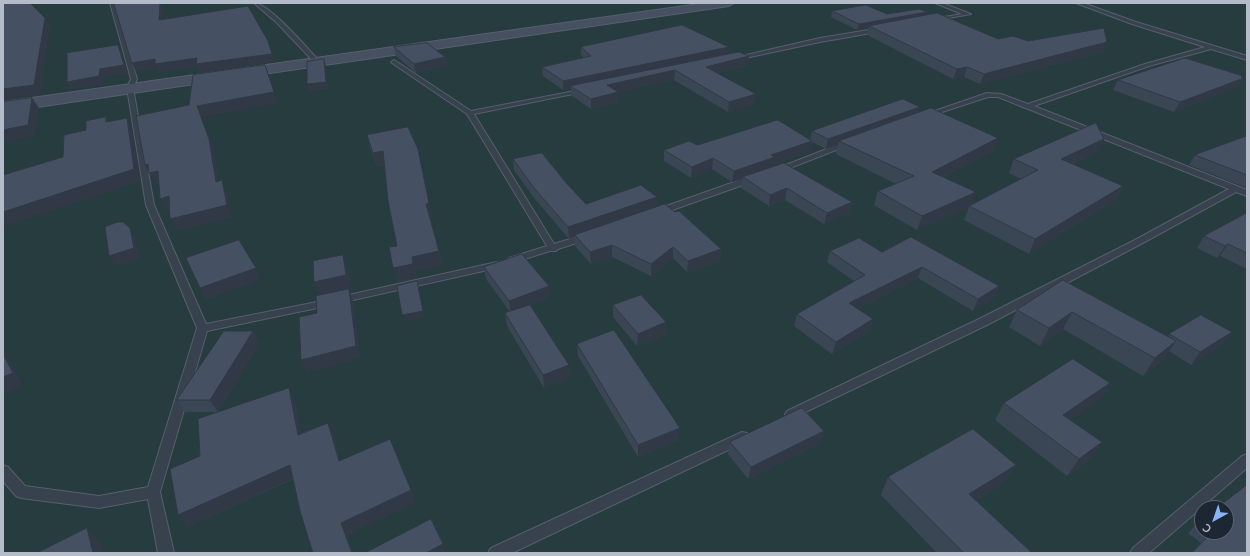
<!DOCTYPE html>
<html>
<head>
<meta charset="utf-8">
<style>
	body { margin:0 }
	#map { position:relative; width:1250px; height:556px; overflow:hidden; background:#242f3e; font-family:Lato,sans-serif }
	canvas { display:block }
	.frame { position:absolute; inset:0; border:4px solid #b4bcc9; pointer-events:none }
	.north { position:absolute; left:1194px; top:500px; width:40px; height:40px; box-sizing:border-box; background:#1d2633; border:1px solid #59626f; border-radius:50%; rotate:220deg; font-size:11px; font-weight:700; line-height:16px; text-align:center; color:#b4bcc9 }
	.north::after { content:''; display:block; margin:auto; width:14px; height:18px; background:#8ab4f8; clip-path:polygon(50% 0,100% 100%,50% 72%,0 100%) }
</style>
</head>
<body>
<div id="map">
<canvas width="1250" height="556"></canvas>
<div class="frame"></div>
<div class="north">С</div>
</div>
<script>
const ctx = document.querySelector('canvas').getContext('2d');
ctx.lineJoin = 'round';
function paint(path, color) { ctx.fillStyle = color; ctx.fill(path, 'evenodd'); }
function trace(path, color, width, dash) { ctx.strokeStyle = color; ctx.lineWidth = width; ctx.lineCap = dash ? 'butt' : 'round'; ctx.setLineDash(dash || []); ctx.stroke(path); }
const green = new Path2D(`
	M3,3H1247V553H3ZM1202,508H1226V532H1202Z`);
const lane = new Path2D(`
	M110,3H114L137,79L133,88L154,205L206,324L317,302L497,262L502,265L497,268L317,308L207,331L160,492L174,553H158L148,499L99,508L21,498L16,496L3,481V465L8,467L25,486L99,496L148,487L197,328L146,205L127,88L131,79Z
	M254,3C269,3 307,48 319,61V63H315L277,23Z
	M935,3H942L971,14L932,21V19L962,14Z
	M1076,3H1083L1136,22L1247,56V60L1211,49L1149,66L1034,106L1247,190V196L1236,192L1139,245L987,325L795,417L791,419L787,417L785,414L787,411L979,319L1133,241L1229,189L998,97H988L927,117H923V115L987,93L1001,94L1028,104L1145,64L1205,47L1132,24Z
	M881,28L883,29V31L820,42L736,60L733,58L820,38Z
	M394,60L471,111L585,89L586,90L583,92L474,114L554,244L586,234L591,237L589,239L558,249L556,251H550L512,263L509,262L507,260L509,258L547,246L467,114L392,63L391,62Z
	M847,141H853L854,143L780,172H777L773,170Z
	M751,176H757L758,178L757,180L661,214L658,215L654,212L655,210Z
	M742,432L747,433L748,437L747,441L512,553H488L491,548Z
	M1247,454V468L1149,553H1130L1133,548L1242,456Z`);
const secondary = new Path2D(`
	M706,3H734L729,6L3,112V102Z`);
const wall = new Path2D(`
	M832,11L887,14L927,15L998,39L1028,41L1107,42L1103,52L980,84L964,77L953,79L867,35L868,28L857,30L831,17Z
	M394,47L445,57L447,66L416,73L396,56Z
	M581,47L728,54L749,56L748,65L718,73L755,104L728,112L674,80L618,92V102L591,109L571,95V89L563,90L543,76L542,67L584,58L581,55Z
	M1242,77L1238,87L1174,112L1113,90L1118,80Z
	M920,107L918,113L998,138L993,151L943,177L971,205L1021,179L1009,173L1014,159L1098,152L1073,164L1123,186L1116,200L1029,254L964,220L969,207L917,230L874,205L878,191L896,184L836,154L838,145L826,149L812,142L810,151L774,164L773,166L852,202L849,213L824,224L785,200L769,206L741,188L743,179L732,182L712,169L691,178L664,161V150L697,145L810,139L812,131Z
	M367,135L432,217L430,218L439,251L442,265L415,271L417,278L397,282V246L384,165L377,166L370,148Z
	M1247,136V188L1189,165L1195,155Z
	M513,159L567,184L586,204L657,197L656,207L721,249L720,261L687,272L673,258L651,276L612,257L591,264L575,246V237L569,239L535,199L514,170Z
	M1247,213V269L1220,256L1217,258L1197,248L1204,236Z
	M830,251L882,252L999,286L993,298L973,311L918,278L857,309L873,319L869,332L832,354L794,326L797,314L854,281L827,262Z
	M484,267L549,286L550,298L531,305L570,377L544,388L507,326L505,313L510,312L486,279Z
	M1063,280L1168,337L1169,334L1222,345L1191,365L1169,351L1164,359L1143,376L1063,329L1040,346L1009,327L1017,310Z
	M613,305L666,335L637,346L613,317Z
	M253,331L259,343L218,412L295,401L301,433L328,423L334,436L340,460L411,490L415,502L347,535L353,553H313L293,479L187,527L200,456L217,412H185L177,400Z
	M577,344L679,440L638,457L578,356Z
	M1110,383L1099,400L1070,420L1102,442L1089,460L1067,476L995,420L1004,403Z
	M824,431L821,443L748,479L728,454L730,442Z
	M1016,465L1005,482L976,501L1032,553H937L881,495L888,477Z
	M1202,519V532H1226L1247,553H1191L1201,543L1188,533Z`);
const shadedWall = new Path2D(`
	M160,3H163L162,28L159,20Z
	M928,12L926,19L869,26L868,28L857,30L859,24Z
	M45,18L50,27L40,95L3,100V89Z
	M1107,42L1103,52L980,84L984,74Z
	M118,45L122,53L128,73L104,77L103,85L71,90L67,82L100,69Z
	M729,47L728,56L570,86L571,89L563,90V81Z
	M272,54L275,62L199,73L197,67L159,73L156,68L136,72L132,63L155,59L197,58Z
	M749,56L748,65L706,76V67Z
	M445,57L447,66L416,73L414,64Z
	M324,59L326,66L329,89L309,92L307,84Z
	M265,65L278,103L202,117L214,150L221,194L216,182L197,106Z
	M967,67L964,77L953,79L957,69Z
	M675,70L674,80L618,92V102L591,109V99L607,85Z
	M1243,76L1241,79L1244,78L1238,87L1174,112L1180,102Z
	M756,94L755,104L728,112L729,102Z
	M32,98L39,108L35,136L3,142V130Z
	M920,107L917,117L839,141L838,145L826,149L828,139Z
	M127,118L132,129L141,181L4,226L3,225V212Z
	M998,138L993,151L927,185L932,172Z
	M1104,139L1098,152L1055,172L1061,159Z
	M812,141L810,151L774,164L773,168L743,177V179L732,182L734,171L771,155Z
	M383,151L386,164L377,166L373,153Z
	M713,158L712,169L691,178L692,167Z
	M421,162L432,217L429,218L426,204Z
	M148,164L158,171L164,183L156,185L152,177H151L145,165Z
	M222,180L227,193L232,218L177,231L170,219Z
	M1123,186L1116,200L1029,254L1035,239Z
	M787,188L785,200L769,206L770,195Z
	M976,192L971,206H969V207L917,230L922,216Z
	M169,196L176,209L166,211L160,199Z
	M657,197L656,209L575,235V237L569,239L568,227Z
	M852,202L849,213L824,224L827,213Z
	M130,228L136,239L140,259L116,266L109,256Z
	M1228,244L1220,256L1217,258L1225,246Z
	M612,245V257L591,264L590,252Z
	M673,247V258L651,276V264Z
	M721,249L720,261L687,272L688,261Z
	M439,251L442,265L415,271L417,278L397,282L393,268L412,257Z
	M343,255L349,271L351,292H350L353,301L361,358L306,373L301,360L356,346L320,299L314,282Z
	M922,267L918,278L845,315L849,303Z
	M256,268L261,280L206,300L200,288Z
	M549,286L550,298L511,313L509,301Z
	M999,286L993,298L973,311L978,299Z
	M418,287L424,317L404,322L402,315Z
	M1072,312L1063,329L1040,346L1049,328Z
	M873,319L869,332L832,354L836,342Z
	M666,322V335L637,346L638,334Z
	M253,331L259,343L218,412L210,400Z
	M1232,332L1222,345L1191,365L1200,352Z
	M1176,341L1164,359L1143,376L1155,358Z
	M3,349L23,385L3,395Z
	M569,365L570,377L544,388L543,375Z
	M1110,383L1099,400L1052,433L1063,415Z
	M289,388L295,401L304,447L298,435Z
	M328,423L334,436L344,473L339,461Z
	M680,428L679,440L638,457V445Z
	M824,431L821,443L748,479L751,467Z
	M1102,442L1089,460L1067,476L1079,459Z
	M290,465L296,477L187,527L178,515Z
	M1016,465L1005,482L959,512L969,494Z
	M411,490L415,502L347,535L353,553H352L341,523Z
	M87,528L102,545L105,553H93Z
	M443,544L446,553H426Z`);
const building = new Path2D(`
	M3,3H30L45,18L34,85L3,89Z
	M114,3H160L159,20L248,6L268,41L272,54L196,64L197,58L155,64V59L132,63Z
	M866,5L887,14L919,9L928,12L859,24L832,11Z
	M937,13L998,39L1013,36L1028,41L1104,28L1107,42L984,74L967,67L957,69L869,26Z
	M682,25L729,47L563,81L542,67L591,56L581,47Z
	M427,43L445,57L414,64L394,47Z
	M118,45L124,65L100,69L99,76L67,82V53Z
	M739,52L749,56L706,67L756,94L729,102L675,70L607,85L618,92L591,99L570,86Z
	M1185,58L1243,76L1241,77L1244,78L1180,102L1118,80Z
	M324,59L326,82L307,84V62Z
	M265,65L274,92L197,106L209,139L216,182L222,180L227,205L170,219L169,196L160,199L158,171L149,173L148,164L145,165L136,116L189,105L193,75Z
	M32,98L28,125L3,130V102Z
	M903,99L920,107L828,139L812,131Z
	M931,108L998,138L932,172L976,192L922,216L878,191L914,176L839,141Z
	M106,117V122L127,118L134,169L3,212V175L63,157L64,135L86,130V121Z
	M778,120L812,141L771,155L775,157L734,171L713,158L692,167L664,150L689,141L697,145Z
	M1096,123L1104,139L1061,159L1123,186L1035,239L969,206L1038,170L1014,159Z
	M408,127L418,149L429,203L426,204L439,251L412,257L413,264L393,268L389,247L397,246L388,201L383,151L373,153L367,135Z
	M1247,136V175L1195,155Z
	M542,153L567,184L586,204L641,185L657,197L568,227L534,188L513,159Z
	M784,163L852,202L827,213L787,188L770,195L743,177Z
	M665,204L675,212L679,211L721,249L688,261L673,247L651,264L612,245L590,252L575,235Z
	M1247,213V253L1228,244L1225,246L1204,236Z
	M118,222H123L130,228L134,248L109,256L105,227Z
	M911,237L999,286L978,299L922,267L849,303L873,319L836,342L797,314L865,275L830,251L859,238L882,252Z
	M239,240L256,268L200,288L186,258Z
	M522,254L549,286L509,301L484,267Z
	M343,255L346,275L314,282L313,261Z
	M1063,280L1176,341L1155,358L1072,312L1049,328L1017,310Z
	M417,281L423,311L402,315L397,286Z
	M349,289L356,346L301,360L299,317L317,313L316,296Z
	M641,295L666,322L638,334L613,305Z
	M530,305L569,365L543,375L505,313Z
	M1201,315L1232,332L1200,352L1169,334Z
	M614,330L680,428L638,445L577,344Z
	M224,331H253L210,400H177Z
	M3,354L13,373L3,377Z
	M1073,359L1110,383L1063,415L1102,442L1079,459L1004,403Z
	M289,388L298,435L328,423L339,461L390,439L411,490L341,523L352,553H313L300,511L290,465L178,515L170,469L200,456L198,419Z
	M802,408L824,431L751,467L730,442Z
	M973,429L1016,465L969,494L1032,553H964L888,477Z
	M1247,485V553H1192L1212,532H1226V508H1217Z
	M431,519L443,544L426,553H365Z
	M87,528L93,553H37Z`);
paint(green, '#263c3f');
trace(lane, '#565f6c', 2);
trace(secondary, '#565f6c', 2);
paint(lane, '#38414e');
paint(secondary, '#465061');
paint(wall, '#3b4654');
paint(shadedWall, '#303945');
paint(building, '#455162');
trace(building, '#303945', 1);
</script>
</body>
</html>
